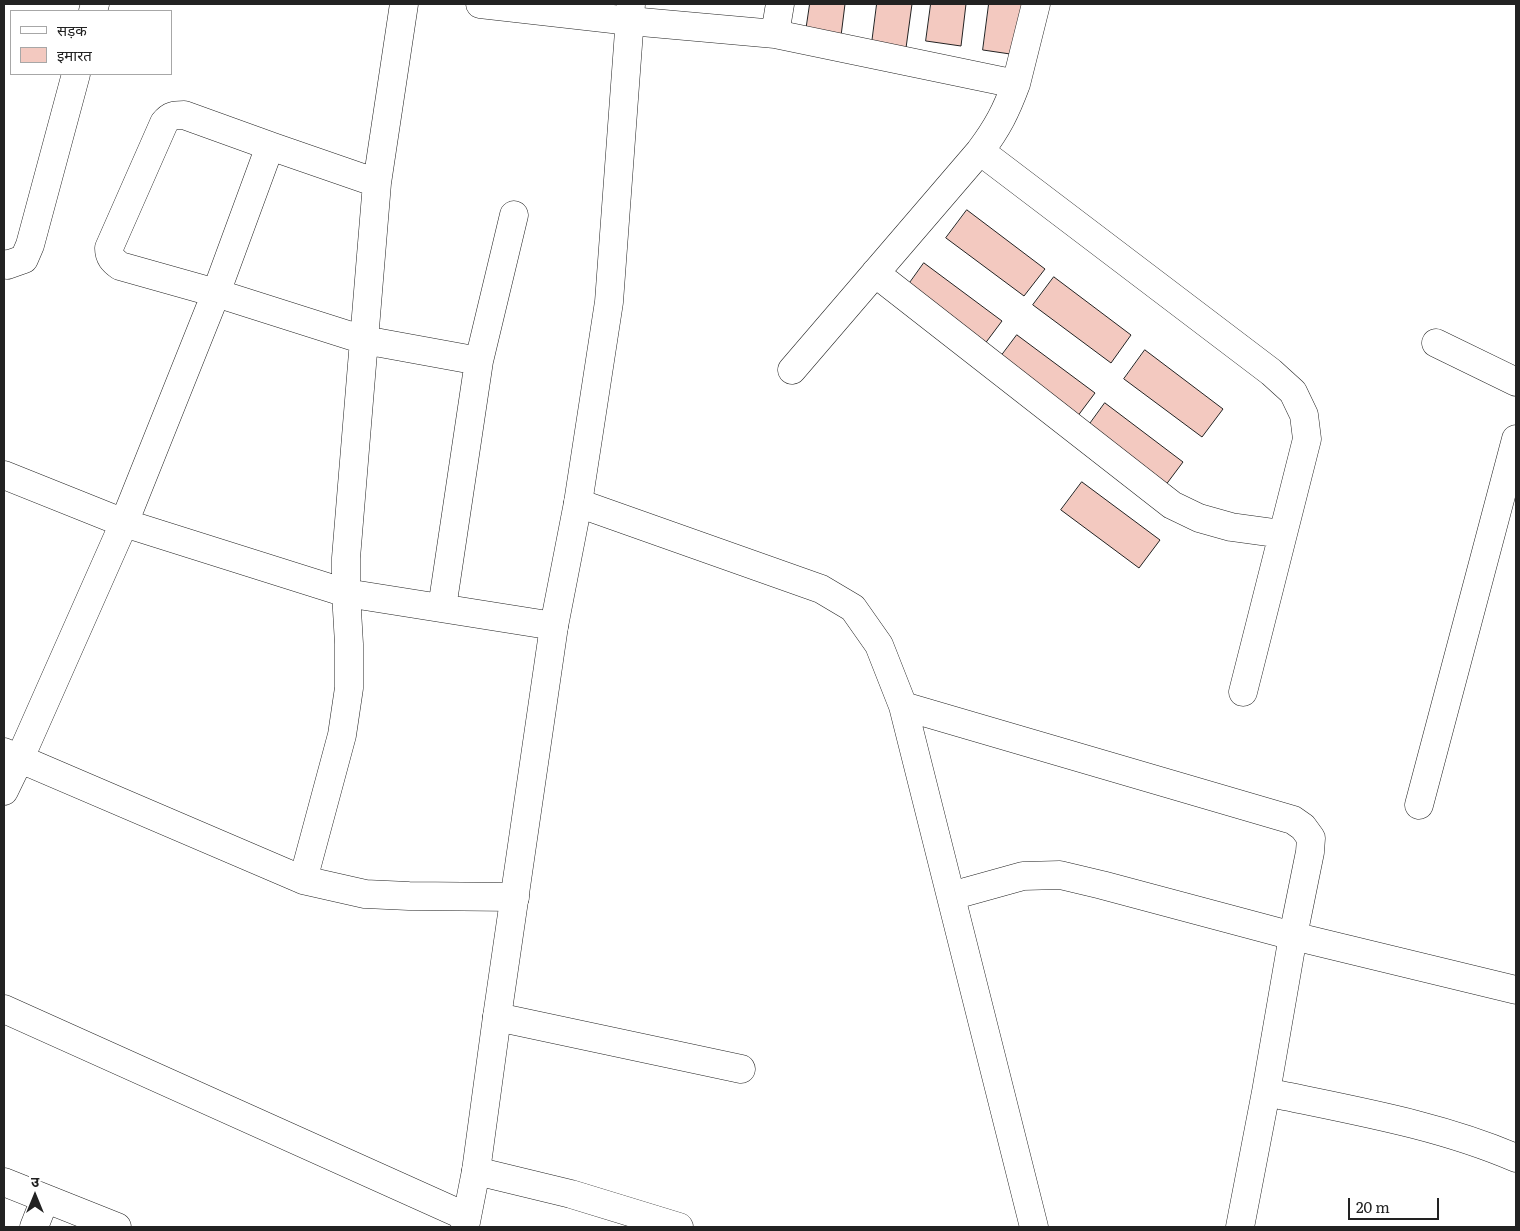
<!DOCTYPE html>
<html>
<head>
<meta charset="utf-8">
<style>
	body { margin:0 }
	#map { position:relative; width:1520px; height:1231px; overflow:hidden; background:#fff; font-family:Literata,"Noto Sans Devanagari",serif }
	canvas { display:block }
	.frame { position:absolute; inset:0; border:5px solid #222; pointer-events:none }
	.legend { position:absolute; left:10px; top:10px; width:162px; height:65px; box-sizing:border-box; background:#fff; border:1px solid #a7a7a7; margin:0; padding:6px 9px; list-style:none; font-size:15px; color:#222 }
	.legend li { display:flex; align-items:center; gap:10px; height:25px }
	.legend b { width:25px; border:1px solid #a7a7a7 }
	.north { position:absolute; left:10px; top:1171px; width:50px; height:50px; -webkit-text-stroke:4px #fff; paint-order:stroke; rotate:0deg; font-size:14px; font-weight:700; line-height:20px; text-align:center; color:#222 }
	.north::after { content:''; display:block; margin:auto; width:18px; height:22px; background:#222; clip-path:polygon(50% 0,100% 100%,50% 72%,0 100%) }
	.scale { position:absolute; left:1348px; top:1198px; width:91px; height:22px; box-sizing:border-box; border:2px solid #222; border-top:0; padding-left:6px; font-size:15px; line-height:18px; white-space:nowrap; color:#222; -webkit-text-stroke:4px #fff; paint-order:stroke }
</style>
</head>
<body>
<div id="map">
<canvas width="1520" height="1231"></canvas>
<div class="frame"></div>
<ul class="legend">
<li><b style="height:6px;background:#fff"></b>सड़क</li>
<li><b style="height:14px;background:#f3c9c0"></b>इमारत</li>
</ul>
<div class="north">उ</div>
<div class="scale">20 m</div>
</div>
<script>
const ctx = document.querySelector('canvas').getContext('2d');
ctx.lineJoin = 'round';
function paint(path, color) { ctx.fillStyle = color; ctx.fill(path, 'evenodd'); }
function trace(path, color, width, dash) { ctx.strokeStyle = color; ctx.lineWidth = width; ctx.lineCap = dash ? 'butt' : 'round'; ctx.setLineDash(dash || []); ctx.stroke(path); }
const building = new Path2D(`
	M810,4H845L841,36L806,31Z
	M877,4H912L906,48L872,43Z
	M931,4H966L961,46L926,41Z
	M989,4H1024L1017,55L983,50Z
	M967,210L1045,269L1024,296L946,238Z
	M924,263L1002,321L981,349L904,291Z
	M1054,277L1131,335L1111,363L1033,305Z
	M1017,335L1095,393L1074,421L996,363Z
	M1145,350L1223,409L1202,437L1124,379Z
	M1105,403L1183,462L1162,490L1084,432Z
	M1082,482L1160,540L1139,568L1061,510Z`);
const street = new Path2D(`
	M480,4L630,21L775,34L1016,84L1036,4
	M93,11L95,4
	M775,34L780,4
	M270,146L184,115C175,115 170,115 164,123L109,248C109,257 113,261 120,266L216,293L364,340L479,361L442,608
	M980,151L1271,372L1293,392L1304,415L1307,439L1243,692
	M4,264L7,265L24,259L30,245L76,74
	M875,273L1172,505L1199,518L1231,527L1282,534
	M1436,343L1516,382
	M479,361L514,215
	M792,370L980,151C998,127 1006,111 1016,84
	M4,475L124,523L346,593L554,626
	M578,503L821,589L853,608L879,645L903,706L1034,1227
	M903,706L1293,820L1303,827L1311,838L1310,852L1293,936L1516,990
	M4,752L303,880L365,894L409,896L515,897
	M4,791L20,758L124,523L216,293L270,146L377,183
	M1419,805L1516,439
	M303,880L342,735L349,688V644L346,593V558L377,183L404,4
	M951,896L1023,876L1060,875L1102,885L1293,936L1266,1092
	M497,1017L741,1069
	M476,1171L571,1194L679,1227
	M4,1182L117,1227
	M34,1227L45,1199
	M1240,1227L1266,1092C1350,1110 1437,1124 1516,1158`);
const secondary = new Path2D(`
	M4,1009L467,1217
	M465,1227L476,1171L497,1017L554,626L578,503L609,302L631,4`);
paint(building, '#f3c9c0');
trace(building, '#222', 1);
trace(street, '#222', 29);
trace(secondary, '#222', 29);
trace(street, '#fff', 28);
trace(secondary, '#fff', 28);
</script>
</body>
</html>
